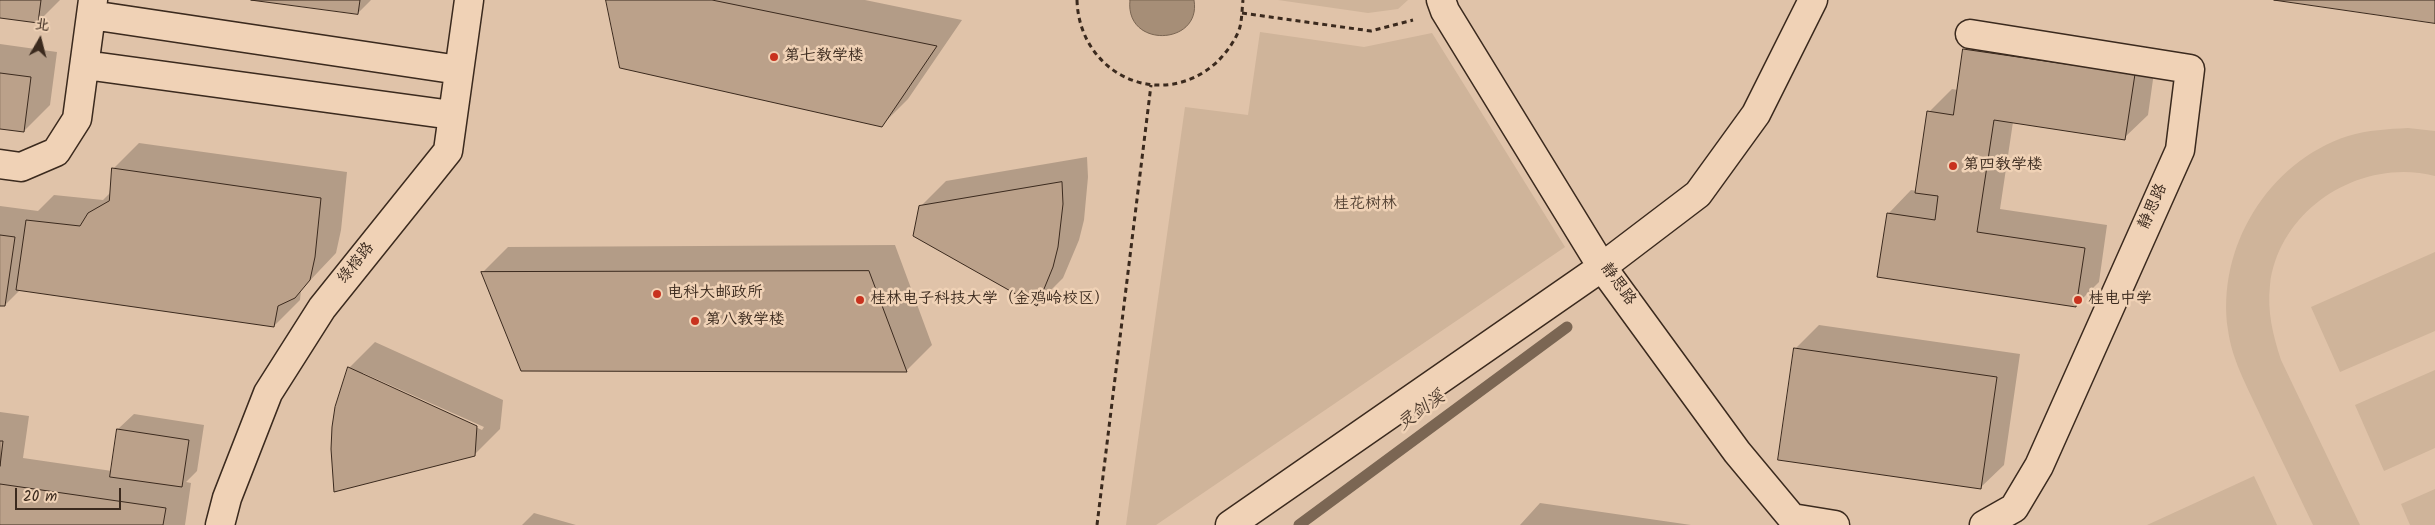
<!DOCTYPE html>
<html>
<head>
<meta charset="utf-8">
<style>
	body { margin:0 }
	#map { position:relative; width:2435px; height:525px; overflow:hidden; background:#f0d2b6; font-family:Kalam,"LXGW WenKai TC",sans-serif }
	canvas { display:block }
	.north { position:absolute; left:15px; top:15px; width:50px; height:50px; -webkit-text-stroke:4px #f0d2b6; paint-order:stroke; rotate:8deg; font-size:14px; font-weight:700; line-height:20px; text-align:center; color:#3b2a1e }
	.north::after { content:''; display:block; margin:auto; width:18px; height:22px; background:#3b2a1e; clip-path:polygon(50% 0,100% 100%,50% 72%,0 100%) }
	.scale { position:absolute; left:15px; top:488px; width:106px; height:22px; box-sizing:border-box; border:2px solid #3b2a1e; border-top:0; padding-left:6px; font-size:15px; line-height:18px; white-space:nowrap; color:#3b2a1e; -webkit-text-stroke:4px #f0d2b6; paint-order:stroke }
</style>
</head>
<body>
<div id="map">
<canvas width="2435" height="525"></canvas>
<div class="north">北</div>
<div class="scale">20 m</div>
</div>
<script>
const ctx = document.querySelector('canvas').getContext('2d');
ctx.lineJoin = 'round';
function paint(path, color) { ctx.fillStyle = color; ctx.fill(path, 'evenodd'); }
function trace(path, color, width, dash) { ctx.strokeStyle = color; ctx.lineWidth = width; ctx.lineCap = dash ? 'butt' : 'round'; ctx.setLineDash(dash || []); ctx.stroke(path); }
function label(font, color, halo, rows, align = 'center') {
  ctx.font = font + ' Kalam,"LXGW WenKai TC",sans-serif'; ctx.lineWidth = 5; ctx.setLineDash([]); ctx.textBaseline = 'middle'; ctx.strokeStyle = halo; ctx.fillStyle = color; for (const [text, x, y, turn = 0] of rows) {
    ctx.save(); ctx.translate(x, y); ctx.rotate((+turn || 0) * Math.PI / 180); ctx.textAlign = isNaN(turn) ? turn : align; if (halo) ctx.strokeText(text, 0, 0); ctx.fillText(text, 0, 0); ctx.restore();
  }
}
const built = new Path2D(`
	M0,0H2435V525H0Z`);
const green = new Path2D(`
	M1278,0H1408L1398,9L1368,13Z
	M1260,32L1364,47L1432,33L1565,247L1156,525H1126L1185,107L1248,115Z
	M2408,128L2435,131V176C2362,157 2279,208 2270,285C2267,312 2273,335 2281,360L2360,525H2313C2296,490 2279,454 2262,419C2249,390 2232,361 2228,330C2216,248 2268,162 2348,136C2368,130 2388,129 2408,128Z
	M2435,252V331L2340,372L2311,307Z
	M2435,370V448L2384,471L2355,405Z
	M2254,476L2277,525H2147Z
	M2435,489V525H2410L2401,504Z`);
const water = new Path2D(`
	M1130,0H1194C1202,46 1124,49 1130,0Z`);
const shadow = new Path2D(`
	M0,0H60L38,22L0,17Z
	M260,0H371L358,13Z
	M607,0H865L962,20L908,99L882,125Z
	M1987,26L2157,51L2148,115L2124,138L2013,122L2000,209L2107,225L2099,282L2075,306L1888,214L1911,190L1917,191L1929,112L1952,89L1958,90L1964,50Z
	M0,44L57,52L50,105L24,131L0,128Z
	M139,143L347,172L341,230L336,253L301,290L300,300L274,326L21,289L5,305H0V206L38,211L54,195L103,200L111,192L113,169Z
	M1087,157L1088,177L1084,220L1079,240L1063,278L1037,304L920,207L946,181Z
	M895,245L932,345L906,371L483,272L508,247Z
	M1819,325L2020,354L2004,465L1980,488L1796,348Z
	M375,342L503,400L500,429L474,455L349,368ZM363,373L484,427L482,430L363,375Z
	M0,412L29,416L23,458L112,471L118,429L134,414L204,425L197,471L186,482L191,483L185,525H0Z
	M1540,503L1691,525H1520Z
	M534,513L576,525H522Z`);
const stream = new Path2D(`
	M1299,525L1567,327`);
const building = new Path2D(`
	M0,0H41L38,23L0,18Z
	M251,0H360L358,14Z
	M606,0H712L937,46L882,127L620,68Z
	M2274,0H2435V23Z
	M1963,49L2135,74L2125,140L1994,120L1977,232L2085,248L2076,307L1877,277L1887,213L1935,220L1938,196L1915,193L1927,111L1953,115Z
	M0,73L31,77L24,132L0,129Z
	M112,168L321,198L315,257L310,280L295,298L278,306L274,327L16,290L26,220L80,226L88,213L109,201Z
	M1062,182L1063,204L1058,247L1053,267L1037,306L913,236L919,206Z
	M0,235L15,237L5,306H0Z
	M869,271L907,372L521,371L481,272Z
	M1794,348L1997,377L1981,489L1778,460Z
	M348,367L477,426L475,456L334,492L331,449L332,427L335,407Z
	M117,429L189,440L182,487L110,477Z
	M0,441H3L0,466Z
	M0,484L166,508L163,525H0Z`);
const path = new Path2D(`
	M1077,0C1079,74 1161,113 1217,62C1226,53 1236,40 1240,27C1242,18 1242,9 1243,0
	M1242,13L1371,31L1413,20
	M1097,525L1151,85`);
const minor = new Path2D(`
	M1441,0L1445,11L1602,267L1737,452L1792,518L1835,525
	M91,15L459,70
	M1970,34L2190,69L2180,150L2039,466L2014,508L1984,525
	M85,65L452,115
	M0,164L21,167L56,152L77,119L93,0
	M220,525L227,498L268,393L322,308L448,151L469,0
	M1230,525L1602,267L1698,194L1756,114L1813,0`);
const markers = [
	[774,57,5,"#c8321e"],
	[1953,166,5,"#c8321e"],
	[657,294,5,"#c8321e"],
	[860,300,5,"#c8321e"],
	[2078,300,5,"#c8321e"],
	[695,321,5,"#c8321e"]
];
const poiNames = [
	["第七教学楼",784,57],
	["第四教学楼",1963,166],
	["电科大邮政所",667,294],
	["桂林电子科技大学（金鸡岭校区）",870,300],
	["桂电中学",2088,300],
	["第八教学楼",705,321]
];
const parkNames = [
	["桂花树林",1365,205]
];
const streetNames = [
	["静思路",2154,207,-66],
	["绿榕路",357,264,-51],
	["静思路",1617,285,54]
];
const waterNames = [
	["灵剑溪",1422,412,-36]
];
paint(built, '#e0c3a9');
paint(green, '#cfb49a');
paint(water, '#a68e77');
trace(water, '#7b6653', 1);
paint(shadow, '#0003');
trace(stream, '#7b6653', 11);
paint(building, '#bba18a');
trace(building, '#3b2a1e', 1);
trace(minor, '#3b2a1e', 31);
trace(path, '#3b2a1e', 3, [5, 4]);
trace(minor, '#f0d2b6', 28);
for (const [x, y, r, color] of markers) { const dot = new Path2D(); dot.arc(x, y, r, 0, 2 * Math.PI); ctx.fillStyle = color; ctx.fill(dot); trace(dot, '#f0d2b6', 2); }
label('16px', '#3b2a1e', '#f0d2b6', poiNames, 'left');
label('16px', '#513f31', '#f0d2b6', parkNames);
label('16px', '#3b2a1e', '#f0d2b6', streetNames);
label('italic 18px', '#503e30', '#f0d2b6', waterNames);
</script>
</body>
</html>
